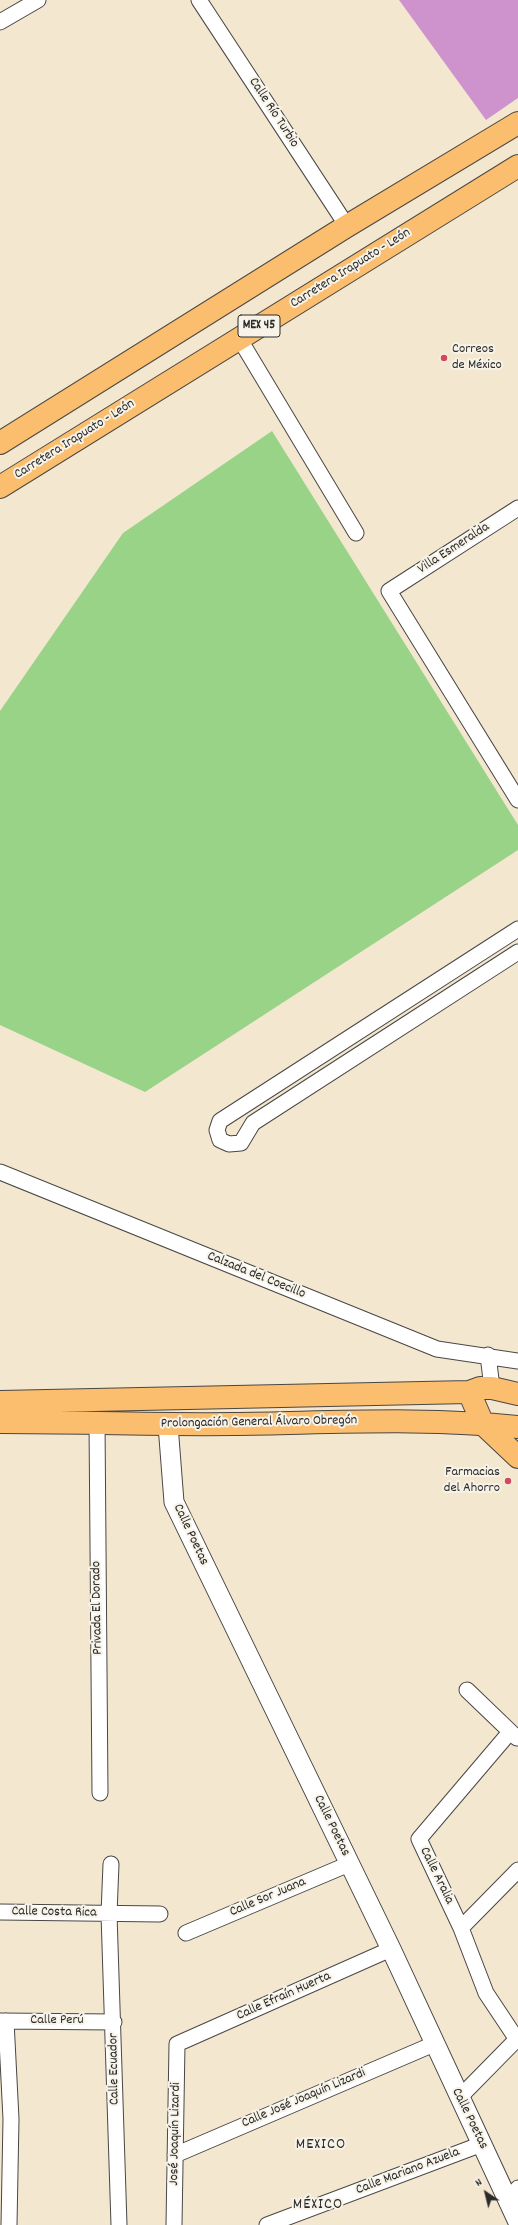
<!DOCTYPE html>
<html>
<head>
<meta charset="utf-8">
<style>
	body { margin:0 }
	#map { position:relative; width:518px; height:2225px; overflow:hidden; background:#f3e7d0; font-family:Dekko,sans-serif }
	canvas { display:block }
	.north { position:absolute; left:466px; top:2173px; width:40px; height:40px; -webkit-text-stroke:3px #f7f3e8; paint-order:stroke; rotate:325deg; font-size:11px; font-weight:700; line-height:16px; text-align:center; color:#2b2b2b }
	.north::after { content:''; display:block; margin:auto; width:14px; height:18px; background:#2b2b2b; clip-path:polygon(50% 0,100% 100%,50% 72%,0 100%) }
</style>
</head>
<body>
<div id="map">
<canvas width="518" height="2225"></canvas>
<div class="north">N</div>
</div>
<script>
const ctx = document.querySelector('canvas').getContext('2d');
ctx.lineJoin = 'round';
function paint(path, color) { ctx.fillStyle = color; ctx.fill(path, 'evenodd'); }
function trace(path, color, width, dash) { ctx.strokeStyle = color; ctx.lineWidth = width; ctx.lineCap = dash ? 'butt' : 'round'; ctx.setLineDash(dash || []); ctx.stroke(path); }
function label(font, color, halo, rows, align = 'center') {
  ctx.font = font + ' Dekko,sans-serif'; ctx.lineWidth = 4; ctx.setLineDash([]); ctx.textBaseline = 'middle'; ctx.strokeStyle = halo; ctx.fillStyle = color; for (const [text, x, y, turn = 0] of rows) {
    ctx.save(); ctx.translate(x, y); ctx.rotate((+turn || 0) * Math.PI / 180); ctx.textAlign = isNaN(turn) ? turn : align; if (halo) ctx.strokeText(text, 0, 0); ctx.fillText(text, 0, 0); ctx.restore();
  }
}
const green = new Path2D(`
	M272,431L518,825V850L145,1092L0,1025V711L123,533Z`);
const building = new Path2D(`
	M399,0H518V98L486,120Z`);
const minor = new Path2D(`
	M199,0L347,226
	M0,22L38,0
	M239,338L356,533
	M518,508L389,591L518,800
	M518,929L220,1121L217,1130L220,1140L229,1144L241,1143L253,1123L518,952
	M0,1172L437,1349L518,1361
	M488,1355L492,1388
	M97,1422L100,1793
	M467,1690L517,1738
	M510,1732L419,1839L461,1928L486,1993L518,2041
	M111,1864L109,1914L119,2225
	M0,1912L160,1914
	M461,1928L518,1870
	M186,1933L349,1864
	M0,2021L114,2022
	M6,2021L11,2119L9,2225
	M459,2098L516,2040
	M175,2155L434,2044
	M508,2200L518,2188
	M174,2225L177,2044L391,1949
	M267,2225L482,2144`);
const tertiary = new Path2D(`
	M168,1425L174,1502L391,1949L518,2222`);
const primary = new Path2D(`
	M469,1392L483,1424L518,1457
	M0,1402L469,1392L480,1388H492L518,1394
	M0,1422C78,1422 156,1425 233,1424C328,1423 424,1417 518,1427`);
const trunk = new Path2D(`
	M0,443L347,226L518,123
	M0,487L518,166`);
const markers = [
	[444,358,4,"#d1495b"],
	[508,1481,4,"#d1495b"]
];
const shields = [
	[259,326,42]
];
const shieldNames = [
	["MEX 45",259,326]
];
const streetNames = [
	["Calle Río Turbio",273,113,57],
	["Carretera Irapuato - León",351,269,-32],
	["Carretera Irapuato - León",75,440,-32],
	["Villa Esmeralda",454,549,-33],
	["Calzada del Coecillo",256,1276,22],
	["Prolongación General Álvaro Obregón",259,1423,-1],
	["Calle Poetas",190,1535,65],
	["Privada El Dorado",98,1608,-91],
	["Calle Poetas",331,1826,64],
	["Calle Aralia",436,1876,64],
	["Calle Sor Juana",268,1898,-23],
	["Calle Costa Rica",54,1913,1],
	["Calle Efraín Huerta",284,1997,-24],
	["Calle Perú",57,2021],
	["Calle Ecuador",115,2069,-91],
	["Calle José Joaquín Lizardi",304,2099,-23],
	["Calle Poetas",469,2119,64],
	["José Joaquín Lizardi",176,2134,-89],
	["Calle Mariano Azuela",408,2172,-21]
];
const poiNames = [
	["Correos",452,350],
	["de México",452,366],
	["Farmacias",500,1473,"right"],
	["del Ahorro",500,1489,"right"]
];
const quarterNames = [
	["MEXICO",321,2146],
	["MÉXICO",318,2206]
];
paint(green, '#98d387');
paint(building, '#ce93cd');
trace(minor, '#494744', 17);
trace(tertiary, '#494744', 21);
trace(primary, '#494744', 24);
trace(trunk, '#494744', 24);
trace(minor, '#fff', 15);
trace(tertiary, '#fff', 19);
trace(primary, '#fbbd6e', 22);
trace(trunk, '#fbbd6e', 22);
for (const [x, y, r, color] of markers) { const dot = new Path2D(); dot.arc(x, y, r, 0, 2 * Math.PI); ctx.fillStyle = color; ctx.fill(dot); trace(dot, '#f7f3e8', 1.5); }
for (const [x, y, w] of shields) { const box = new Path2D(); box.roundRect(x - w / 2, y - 11, w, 22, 3); ctx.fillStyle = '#f7f3e8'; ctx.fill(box); trace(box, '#2b2b2b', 1); }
label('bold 13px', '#2b2b2b', null, shieldNames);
label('14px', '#2b2b2b', '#f7f3e8', streetNames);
label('14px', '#2b2b2b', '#f7f3e8', poiNames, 'left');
ctx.letterSpacing = '1px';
label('16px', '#2b2b2b', '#f7f3e8', quarterNames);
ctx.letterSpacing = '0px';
</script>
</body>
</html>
